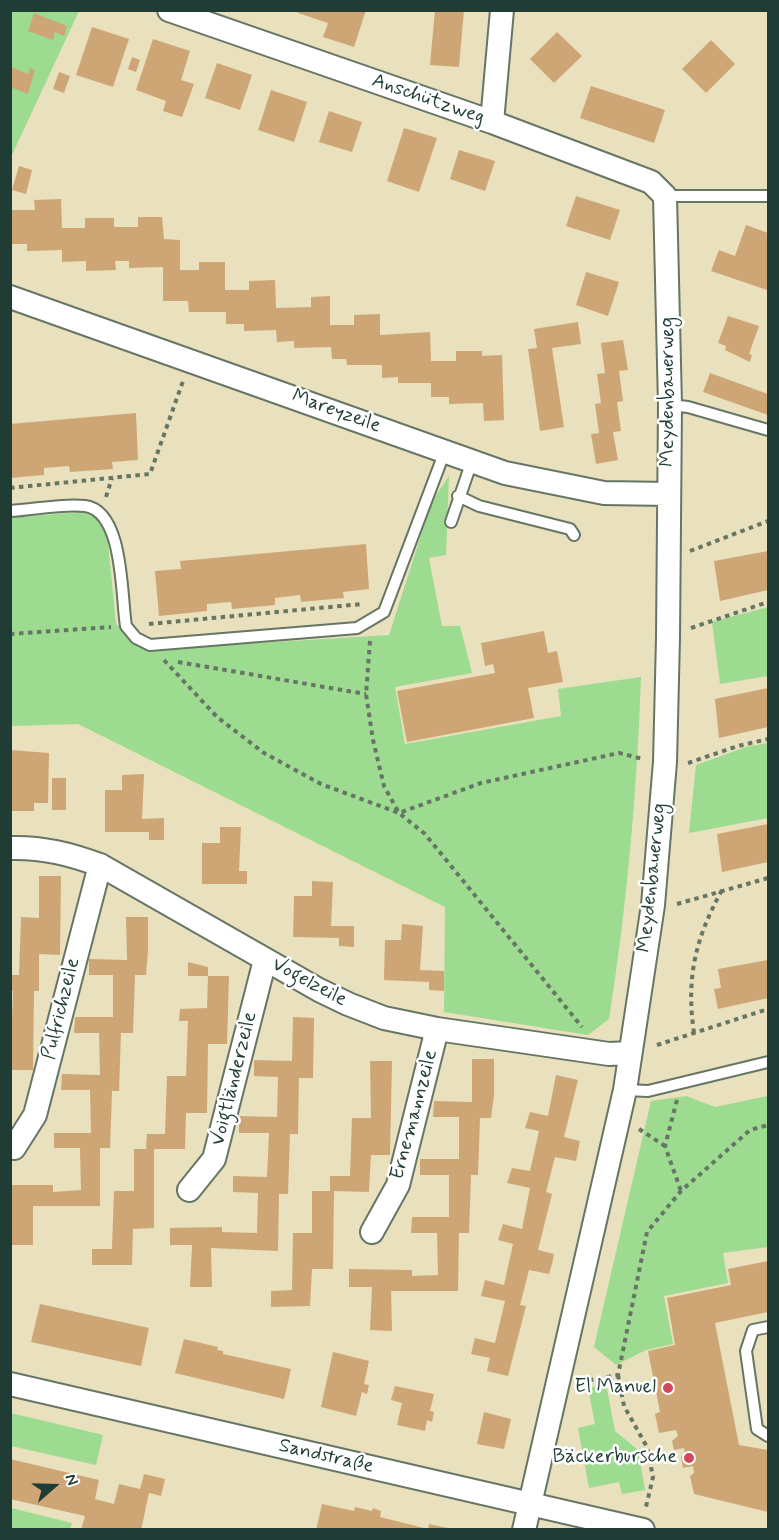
<!DOCTYPE html>
<html>
<head>
<meta charset="utf-8">
<style>
	body { margin:0 }
	#map { position:relative; width:779px; height:1540px; overflow:hidden; background:#e9e0bd; font-family:Mynerve,sans-serif }
	canvas { display:block }
	.frame { position:absolute; inset:0; border:12px solid #1f3d34; pointer-events:none }
	.north { position:absolute; left:24px; top:1456px; width:60px; height:60px; -webkit-text-stroke:4px #fff; paint-order:stroke; rotate:70deg; font-size:16px; font-weight:700; line-height:24px; text-align:center; color:#1f3d34 }
	.north::after { content:''; display:block; margin:auto; width:21px; height:27px; background:#1f3d34; clip-path:polygon(50% 0,100% 100%,50% 72%,0 100%) }
</style>
</head>
<body>
<div id="map">
<canvas width="779" height="1540"></canvas>
<div class="frame"></div>
<div class="north">N</div>
</div>
<script>
const ctx = document.querySelector('canvas').getContext('2d');
ctx.lineJoin = 'round';
function paint(path, color) { ctx.fillStyle = color; ctx.fill(path, 'evenodd'); }
function trace(path, color, width, dash) { ctx.strokeStyle = color; ctx.lineWidth = width; ctx.lineCap = dash ? 'butt' : 'round'; ctx.setLineDash(dash || []); ctx.stroke(path); }
function label(font, color, halo, rows, align = 'center') {
  ctx.font = font + ' Mynerve,sans-serif'; ctx.lineWidth = 5; ctx.setLineDash([]); ctx.textBaseline = 'middle'; ctx.strokeStyle = halo; ctx.fillStyle = color; for (const [text, x, y, turn = 0] of rows) {
    ctx.save(); ctx.translate(x, y); ctx.rotate((+turn || 0) * Math.PI / 180); ctx.textAlign = isNaN(turn) ? turn : align; if (halo) ctx.strokeText(text, 0, 0); ctx.fillText(text, 0, 0); ctx.restore();
  }
}
const green = new Path2D(`
	M11,11H79L11,157Z
	M449,476L446,555L429,558L442,626H460L472,673L395,687L405,744L561,716L558,689L641,677C637,792 627,905 609,1019L588,1035L444,1012L445,907L78,724L11,726L10,518L81,512L96,518L107,532L116,624L145,650L389,635L432,501Z
	M768,607V676L720,684L712,622Z
	M768,743V818L689,833L696,765L746,747Z
	M686,1096L715,1107L768,1096V1247L723,1253L728,1283L664,1296L673,1344L646,1350L616,1365L594,1347L651,1101Z
	M606,1384L615,1431L638,1450L645,1490L622,1494L619,1482L589,1488L578,1428L595,1424L588,1388Z
	M11,1413L103,1435L96,1465L11,1446Z
	M11,1508L72,1523L70,1529H11Z`);
const building = new Path2D(`
	M299,10H366L354,47L323,37L328,23L298,13Z
	M435,10H464L459,67L430,65Z
	M34,13L67,26L64,36L55,32L53,40L28,31Z
	M92,27L129,39L113,87L76,75Z
	M557,32L582,56L554,83L530,59Z
	M153,39L190,51L181,80L194,84L182,117L163,111L166,101L136,90Z
	M711,40L735,64L706,93L682,69Z
	M132,57L140,60L136,72L128,69Z
	M217,63L252,75L240,110L205,98Z
	M11,67L28,74L30,68L35,70L28,94L10,87Z
	M59,72L70,76L64,93L53,89Z
	M591,86L665,110L654,143L580,118Z
	M271,90L307,102L294,142L258,130Z
	M329,111L362,122L352,152L319,142Z
	M404,128L437,138L419,192L387,181Z
	M459,150L495,161L485,191L450,179Z
	M19,166L32,170L26,194L12,190Z
	M576,196L620,210L610,240L566,226Z
	M61,199L62,228H85V218H114V227H138V217H162L164,239L180,240V270H199V262H225V290H249V281L275,280L276,308L311,307V297L330,296V325H354V315L380,314V335L430,332L431,361H456V351H482V356L502,355L504,420L484,421L483,403L449,404V397H431V383H398V377L382,378V365H347L346,359H332L331,347L294,348V341L277,342L276,330L244,331V324H226V312H189L188,301H163V267L129,268V261H115L116,270L86,271V261L62,262V250L27,251V244H12L11,210H35L34,200Z
	M746,225L768,233L767,290L711,271L719,250L735,256Z
	M586,272L619,282L608,316L576,305Z
	M728,316L759,326L749,354L752,355L750,362L725,350L726,346L718,343Z
	M578,322L581,344L552,348L564,427L540,431L528,349L537,348L534,329Z
	M623,340L628,370L619,371L623,401L617,402L621,431L613,432L618,460L596,464L591,434L599,433L595,404L601,403L597,374L605,373L601,343Z
	M710,373L768,394V415L703,392Z
	M136,413L138,460L112,462L113,469L70,472L69,466L44,468V475L10,478V424Z
	M366,544L369,589L343,592L344,598L301,602L300,595L275,598V605L232,609L231,602L207,604V611L159,616L155,571L181,569L180,561Z
	M768,551V590L720,601L714,561Z
	M544,631L548,653L557,651L563,682L528,688L534,718L407,742L397,691L495,673L493,664L485,666L481,643Z
	M768,688V727L719,738L715,699Z
	M10,750L49,753L48,803H34V811H10Z
	M144,774L142,819L164,818V840H149V832H105V790H122V775Z
	M52,778H66V810H52Z
	M768,824V862L722,872L717,834Z
	M220,827H241L239,871H247V884H202V843H220Z
	M39,876H61L60,955L39,954V991H34L33,1070H10L13,991H10V975H19L21,917L39,918Z
	M312,881L333,882L331,926H354V947L339,946V938L293,937L294,896H312Z
	M126,917H148V951L146,975H135L133,1033H121L119,1091H112L110,1148H100V1206H33V1245H11L10,1185H53V1192L81,1190L80,1148H54V1133H91L90,1090H61L62,1074L100,1075L99,1033H74L75,1017H113V975H89V959L127,960Z
	M402,924L423,926L420,970L444,971V991L429,990V982L384,980L385,940H401Z
	M768,960V998L718,1009L714,989L721,988L718,969Z
	M188,962L208,967V976H188Z
	M208,976H229L227,1044H208L207,1113H186L185,1149H154V1228L133,1229L132,1265H92V1249H112L114,1191H134V1149H146L147,1134H165L167,1076H186L188,1021H179L180,1009L207,1008Z
	M293,1017L314,1018L313,1078H299L298,1134H290L288,1194H279L278,1251L211,1248L212,1287H190L192,1245H170V1228L222,1227V1232L257,1233L258,1193L233,1192V1176L267,1177L269,1133H239V1116L277,1117L278,1077L254,1076V1060L292,1061Z
	M472,1059H494V1095L491,1118H480L478,1175H471L469,1233H459L458,1291H391L392,1331L370,1330L372,1287H349V1269L412,1270V1276L438,1275L437,1233H411L412,1217H449V1175H420V1159H459V1117H433L434,1101L472,1102Z
	M370,1061H392L390,1155H371L369,1192L334,1191L333,1269H312L310,1306L271,1307V1291L292,1290L293,1233H312V1191H330V1176H350L352,1118H371Z
	M556,1075L578,1080L564,1137L580,1141L576,1161L555,1157L546,1192L552,1194L538,1250L554,1254L552,1264L549,1274L529,1270L520,1305L526,1306L508,1376L487,1371L490,1358L471,1354L475,1338L495,1343L505,1301L481,1296L485,1280L504,1285L513,1244L498,1240L503,1224L522,1229L530,1188L507,1183L512,1168L530,1171L539,1131L525,1128L530,1112L548,1116Z
	M768,1261V1312L715,1323L739,1445L768,1450V1512L694,1494L690,1476L694,1473L693,1466L683,1468L681,1457L685,1454L684,1448L674,1450L672,1441L678,1436L676,1430L659,1433L655,1414L660,1412L648,1351L675,1345L667,1298L731,1285L728,1269Z
	M40,1304L149,1328L141,1366L31,1342Z
	M184,1339L218,1347L217,1350L223,1351V1354L291,1369L284,1399L175,1373Z
	M333,1352L369,1361L364,1384L369,1385L367,1394L362,1392L356,1416L321,1407Z
	M395,1386L434,1394L430,1411L434,1412L432,1422L427,1420L425,1431L397,1425L402,1403L391,1400Z
	M484,1412L511,1419L504,1449L477,1444Z
	M10,1459L99,1480L95,1499L114,1504L119,1484L140,1489L144,1474L165,1479L161,1496L149,1493L141,1530H81L85,1516L10,1499Z
	M322,1504L354,1511L355,1507L372,1511L373,1508L381,1511L380,1517L428,1529L429,1524L457,1530H316Z`);
const path = new Path2D(`
	M10,488L150,474L183,381
	M106,497L112,478
	M690,551L768,521
	M149,624L362,604
	M691,628L768,602
	M10,634L111,627
	M370,641L366,694L373,740L384,786L399,813L425,834L582,1027
	M164,660L217,717L264,753L321,784L399,813L481,783L619,753L643,759
	M178,662L366,694
	M688,763L738,746L768,739
	M677,904L768,878
	M694,1033C686,978 695,939 722,890
	M657,1045L768,1009
	M677,1100L665,1146L681,1191
	M639,1129L665,1146
	M618,1375L624,1406L647,1447L653,1477L646,1507
	M580,1382L618,1375L647,1232L681,1191L750,1130L768,1125`);
const service = new Path2D(`
	M665,196H768
	M670,405L688,407L768,430
	M458,496L479,506L570,529L574,535
	M10,511C33,510 64,503 85,506C124,511 121,596 126,626L136,638L150,645L357,628L384,612L445,451
	M451,522L472,461
	M625,1090L648,1091L768,1062
	M768,1327L753,1330L746,1351L757,1429L768,1436`);
const minor = new Path2D(`
	M169,10L492,122L651,182L665,196L670,405L668,638L665,762L653,905L625,1090L524,1530
	M492,122L502,10
	M10,297L505,473L604,493L669,494
	M10,848C43,847 69,854 100,865L319,990L348,1004L384,1018L437,1029L609,1054L630,1053
	M14,1148L35,1115L100,865
	M189,1190L214,1159L265,960
	M372,1232L398,1185L437,1029
	M10,1384L643,1530`);
const markers = [
	[668,1388,6,"#d1495b"],
	[689,1458,6,"#d1495b"]
];
const streetNames = [
	["Anschützweg",428,100,19],
	["Meydenbauerweg",669,392,-90],
	["Mareyzeile",336,412,20],
	["Meydenbauerweg",653,878,-84],
	["Vogelzeile",309,983,28],
	["Pulfrichzeile",62,1009,-76],
	["Voigtländerzeile",235,1079,-76],
	["Ernemannzeile",415,1115,-75],
	["Sandstraße",326,1457,13]
];
const poiNames = [
	["El Manuel",656,1388],
	["Bäckerbursche",677,1458]
];
paint(green, '#9cdb90');
paint(building, '#cea675');
trace(service, '#667664', 14);
trace(minor, '#667664', 26);
trace(path, '#667664', 4, [4.5, 4.5]);
trace(service, '#fff', 10);
trace(minor, '#fff', 22);
for (const [x, y, r, color] of markers) { const dot = new Path2D(); dot.arc(x, y, r, 0, 2 * Math.PI); ctx.fillStyle = color; ctx.fill(dot); trace(dot, '#fff', 2); }
label('20px', '#1f3d34', '#fff', streetNames);
label('20px', '#1f3d34', '#fff', poiNames, 'right');
</script>
</body>
</html>
